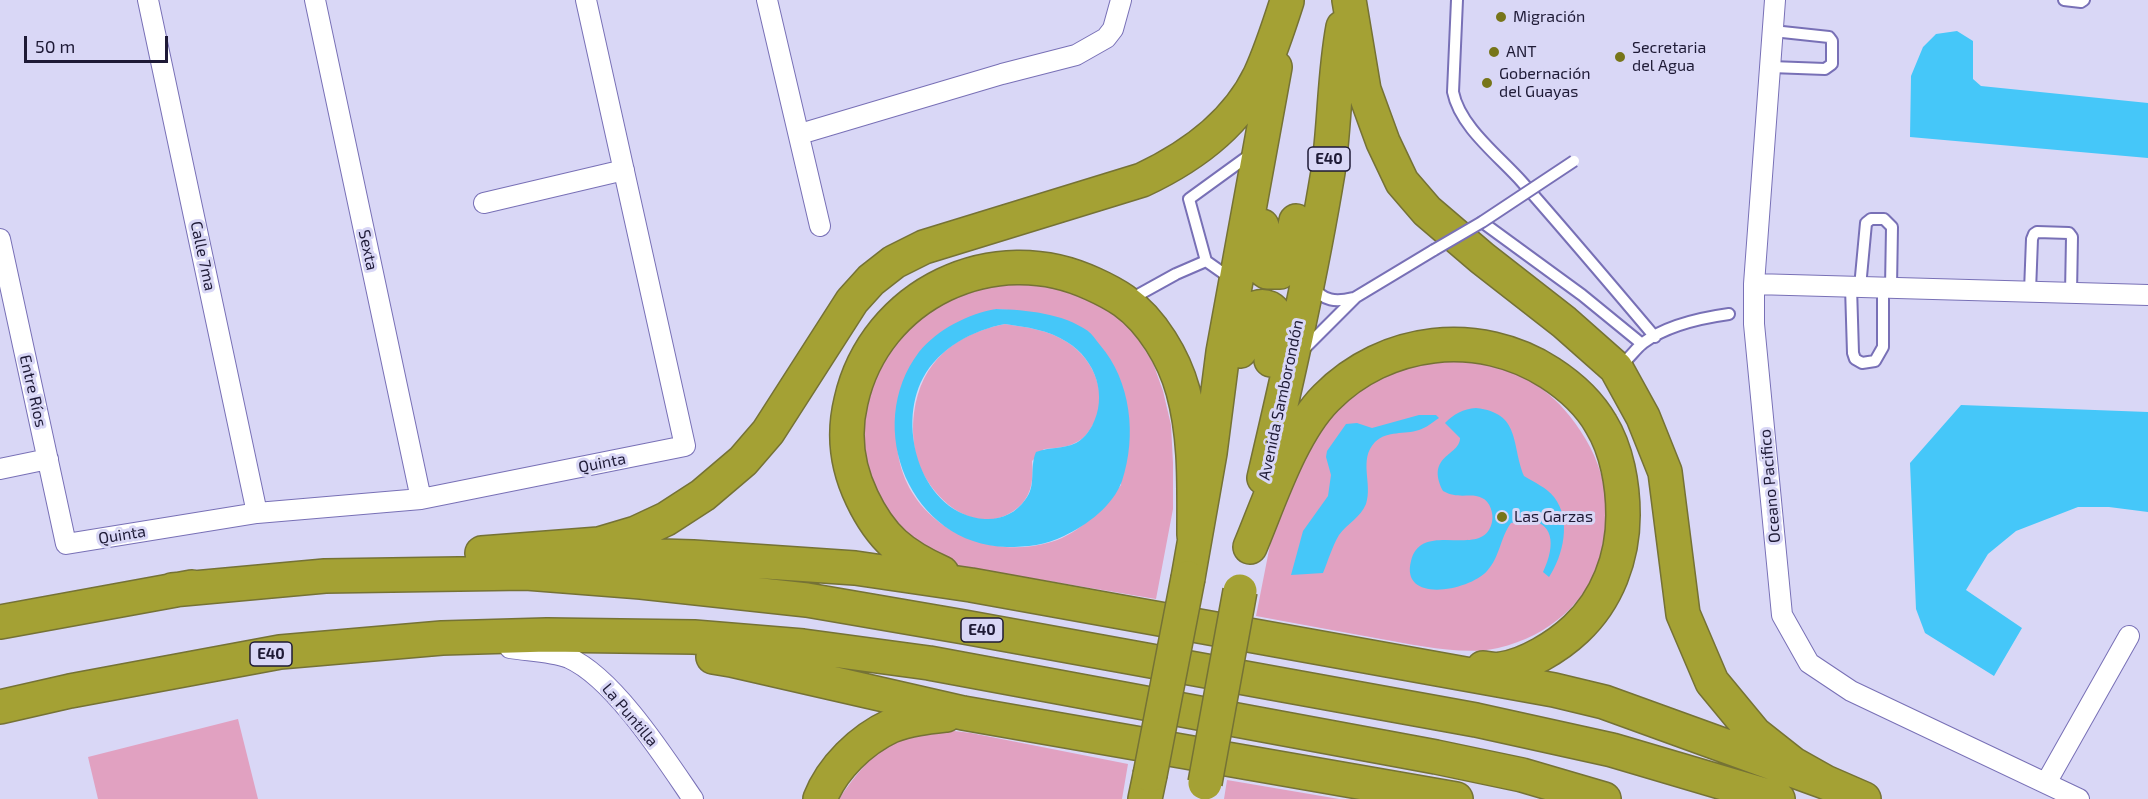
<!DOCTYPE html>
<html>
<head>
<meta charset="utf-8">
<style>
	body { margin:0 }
	#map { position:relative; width:2148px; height:799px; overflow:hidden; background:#d9d7f6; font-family:"Exo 2",sans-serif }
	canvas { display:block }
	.scale { position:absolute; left:24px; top:36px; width:144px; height:27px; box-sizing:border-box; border:3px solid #1e1a36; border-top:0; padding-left:8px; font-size:18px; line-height:21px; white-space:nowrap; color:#1e1a36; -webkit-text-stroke:4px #d9d7f6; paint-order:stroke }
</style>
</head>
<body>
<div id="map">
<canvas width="2148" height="799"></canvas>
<div class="scale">50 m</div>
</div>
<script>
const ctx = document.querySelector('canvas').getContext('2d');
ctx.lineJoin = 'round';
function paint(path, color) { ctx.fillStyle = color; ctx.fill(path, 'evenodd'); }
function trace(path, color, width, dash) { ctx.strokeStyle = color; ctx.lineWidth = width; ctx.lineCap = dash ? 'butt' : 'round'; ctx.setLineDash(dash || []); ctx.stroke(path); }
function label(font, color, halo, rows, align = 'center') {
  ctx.font = font + ' "Exo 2",sans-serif'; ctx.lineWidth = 6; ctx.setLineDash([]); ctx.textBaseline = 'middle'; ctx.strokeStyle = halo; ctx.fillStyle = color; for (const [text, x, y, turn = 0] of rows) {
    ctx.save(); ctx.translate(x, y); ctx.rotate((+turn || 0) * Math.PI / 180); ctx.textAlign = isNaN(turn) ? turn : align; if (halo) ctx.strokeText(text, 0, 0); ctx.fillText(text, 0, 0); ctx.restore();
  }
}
const green = new Path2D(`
	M998,280L1062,285L1118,315L1138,339L1153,363L1163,391L1171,425L1173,463V509L1156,599L953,565L894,526L865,475L861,418L879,357L921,312ZM996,309C1030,311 1058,317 1089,332L1121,485C1101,508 1082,533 1051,542C986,562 908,524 898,453C896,442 931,353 937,336Z
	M1005,324C1026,327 1049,330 1067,342C1093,358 1109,394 1094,423C1089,431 1085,439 1075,443C1065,448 1054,448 1044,449L1032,461C1034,482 1031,500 1012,512C972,537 929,496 917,459C913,445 912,428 914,413C921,361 955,334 1005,324Z
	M1418,361C1457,361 1493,360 1529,380C1547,391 1563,406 1575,423C1639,509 1605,623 1498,648C1464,656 1415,645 1381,639C1339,631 1297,624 1256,616L1270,545L1291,479L1326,418L1365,382Z
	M238,719L258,799H98L88,757Z
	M946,730L971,733L1128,764L1122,799H839C870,754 890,735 946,730Z
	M1227,780L1339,799H1224Z`);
const water = new Path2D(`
	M1957,31L1973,41V79L1981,86L2148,103V158L1910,137L1911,76L1923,47L1936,34Z
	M996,309C1027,310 1062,313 1088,331C1092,334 1096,340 1100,345C1131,381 1137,436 1122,481C1113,506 1087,525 1064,536C1046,545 1027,547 1007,547C911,545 862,427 919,352C938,329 968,314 996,309ZM1005,324C1026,327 1049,330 1067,342C1096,360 1108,396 1092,426C1088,433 1083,439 1076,443C1063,449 1049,447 1036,452C1029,468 1037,486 1025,500C1016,513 1001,520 985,519C922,515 896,428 923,378C939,348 973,330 1005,324Z
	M1961,405L2148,412V512L2109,507H2078L2016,531L1988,554L1966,590L2022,628L1994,676L1925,633L1916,609L1910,463Z
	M1476,408C1521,413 1511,444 1524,476C1535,483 1546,487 1554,497C1572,520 1563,556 1549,577L1543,572C1559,539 1551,513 1511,523C1500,538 1500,557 1487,571C1469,591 1400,604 1411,561C1421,518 1484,561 1492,522C1494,514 1490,501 1482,498C1471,492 1459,500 1443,491C1425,455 1460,456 1460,438L1445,423C1454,414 1463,409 1476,408Z
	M1419,415H1436L1439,418C1433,422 1426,428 1419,430C1404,435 1388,430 1375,442C1358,460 1373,483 1366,504C1361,517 1347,524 1339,535C1332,547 1328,561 1323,573L1291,575L1303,531L1328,496L1331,475L1326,457L1327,451L1346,424L1357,423L1372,428Z`);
const lane = new Path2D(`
	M1457,0L1453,92C1460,127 1499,156 1522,182C1567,233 1611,285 1655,337
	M2064,0L2081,2L2084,0
	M1771,67L1825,69L1832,64V41L1829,37L1773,31
	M1482,222L1582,295L1642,344
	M1206,261L1233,280
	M1313,285C1322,302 1337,302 1353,298
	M1851,287L1853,353L1855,359L1862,363L1875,361L1883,347V287
	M1860,287L1866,223L1871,219H1884L1892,227L1891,287
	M2030,291L2032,239L2034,234L2037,232L2069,233L2072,237L2071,293
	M1129,300L1176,274L1206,261L1189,199L1251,154
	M1303,350L1356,297L1434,250
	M1619,366C1629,360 1634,350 1643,343C1667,325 1700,318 1729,314`);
const street = new Path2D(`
	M148,0L257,513
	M315,0L421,499
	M767,0L820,226
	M1775,0L1754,284V324L1782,615L1809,663L1851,691L2079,799
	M800,134L1002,74L1076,55L1106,38L1113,29L1121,0
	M484,203L624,170
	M0,239L66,544L257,513L421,499L685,446L586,0
	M1754,284L2148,295
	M0,469L48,459
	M510,648C529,651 551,651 569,658C614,678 665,758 693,799
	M2046,783L2129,636`);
const highway = new Path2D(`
	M1349,0L1364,90L1383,142L1402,182L1427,211L1482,258L1564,322L1616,368L1643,417L1665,472L1683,614L1712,682L1755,734L1793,764L1825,782L1864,799
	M1262,226C1260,242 1251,263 1267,272H1280L1287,263L1296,221
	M1240,351L1250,311C1256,307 1262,305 1269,308C1285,317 1273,346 1271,360
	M1264,478C1288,376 1311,275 1328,172C1335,124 1334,75 1343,27
	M1250,547C1269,502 1291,433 1326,398C1385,338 1479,327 1550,373C1570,386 1589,403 1601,424C1617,450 1623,485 1623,515C1623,558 1607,600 1576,629C1558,646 1526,666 1501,669C1495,670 1488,669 1483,668
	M482,553L599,544L636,533L666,519L703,495L743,461L768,432L852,301L871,280L894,262L924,247L1142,180C1191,157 1236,125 1260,75C1271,51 1279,26 1287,1
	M596,554L693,557L855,568L971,585L1554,690L1604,702L1825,782
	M942,573C902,555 881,538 862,498C847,467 843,434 851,401C875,294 994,237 1093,284C1104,289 1114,294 1124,301C1152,321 1174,358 1183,391C1196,438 1194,487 1194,535
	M1188,578L1210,453L1223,352L1275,67
	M172,590L325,576L526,573L641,582L807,600L964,627L1476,720L1612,750L1778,799
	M0,622L192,587
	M713,657L731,660L963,713L1456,799
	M0,707L70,691L280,652L442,638L547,635L694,637L803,646L929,663L1436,757L1522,775L1604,799
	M820,799C832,768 861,740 891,726C909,719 928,717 946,715
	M1145,799L1150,775`);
const laneBridge = new Path2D(`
	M1434,250L1482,222L1574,161`);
const highwayBridge = new Path2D(`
	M1150,775L1188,578
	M1205,783L1240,591`);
const markers = [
	[1501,17,6,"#777519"],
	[1494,52,6,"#777519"],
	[1620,57,6,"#777519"],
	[1487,83,6,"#777519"],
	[1502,517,6,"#777519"]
];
const shields = [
	[1329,159,42],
	[982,630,42],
	[271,654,42]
];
const shieldNames = [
	["E40",1329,159],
	["E40",982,630],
	["E40",271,654]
];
const poiNames = [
	["Migración",1513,17],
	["Secretaria",1632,48],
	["del Agua",1632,66],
	["ANT",1506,52],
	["Gobernación",1499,74],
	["del Guayas",1499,92],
	["Las Garzas",1514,517]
];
const streetNames = [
	["Sexta",368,250,78],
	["Calle 7ma",203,256,78],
	["Entre Ríos",33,391,77],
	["Avenida Samborondón",1281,400,-78],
	["Quinta",602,463,-11],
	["Oceano Pacifico",1770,486,-95],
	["Quinta",122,535,-9],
	["La Puntilla",630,715,50]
];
paint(green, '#e1a1c1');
paint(water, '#45c7f9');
trace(lane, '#7870b6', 14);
trace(street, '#7870b6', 22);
trace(highway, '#757235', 36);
trace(lane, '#fff', 10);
trace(street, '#fff', 20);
trace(highway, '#a4a134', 33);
trace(laneBridge, '#7870b6', 14, []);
trace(highwayBridge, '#757235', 36, []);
trace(laneBridge, '#fff', 10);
trace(highwayBridge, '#a4a134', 33);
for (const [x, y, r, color] of markers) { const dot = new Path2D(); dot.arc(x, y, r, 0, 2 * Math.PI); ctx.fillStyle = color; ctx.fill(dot); trace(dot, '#d9d7f6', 2); }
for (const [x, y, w] of shields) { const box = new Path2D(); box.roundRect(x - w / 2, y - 12, w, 24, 4.5); ctx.fillStyle = '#d9d7f6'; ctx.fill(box); trace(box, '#1e1a36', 1.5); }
label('bold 15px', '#1e1a36', null, shieldNames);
label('16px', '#1e1a36', '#d9d7f6', poiNames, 'left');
label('16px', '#1e1a36', '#d9d7f6', streetNames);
</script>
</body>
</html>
